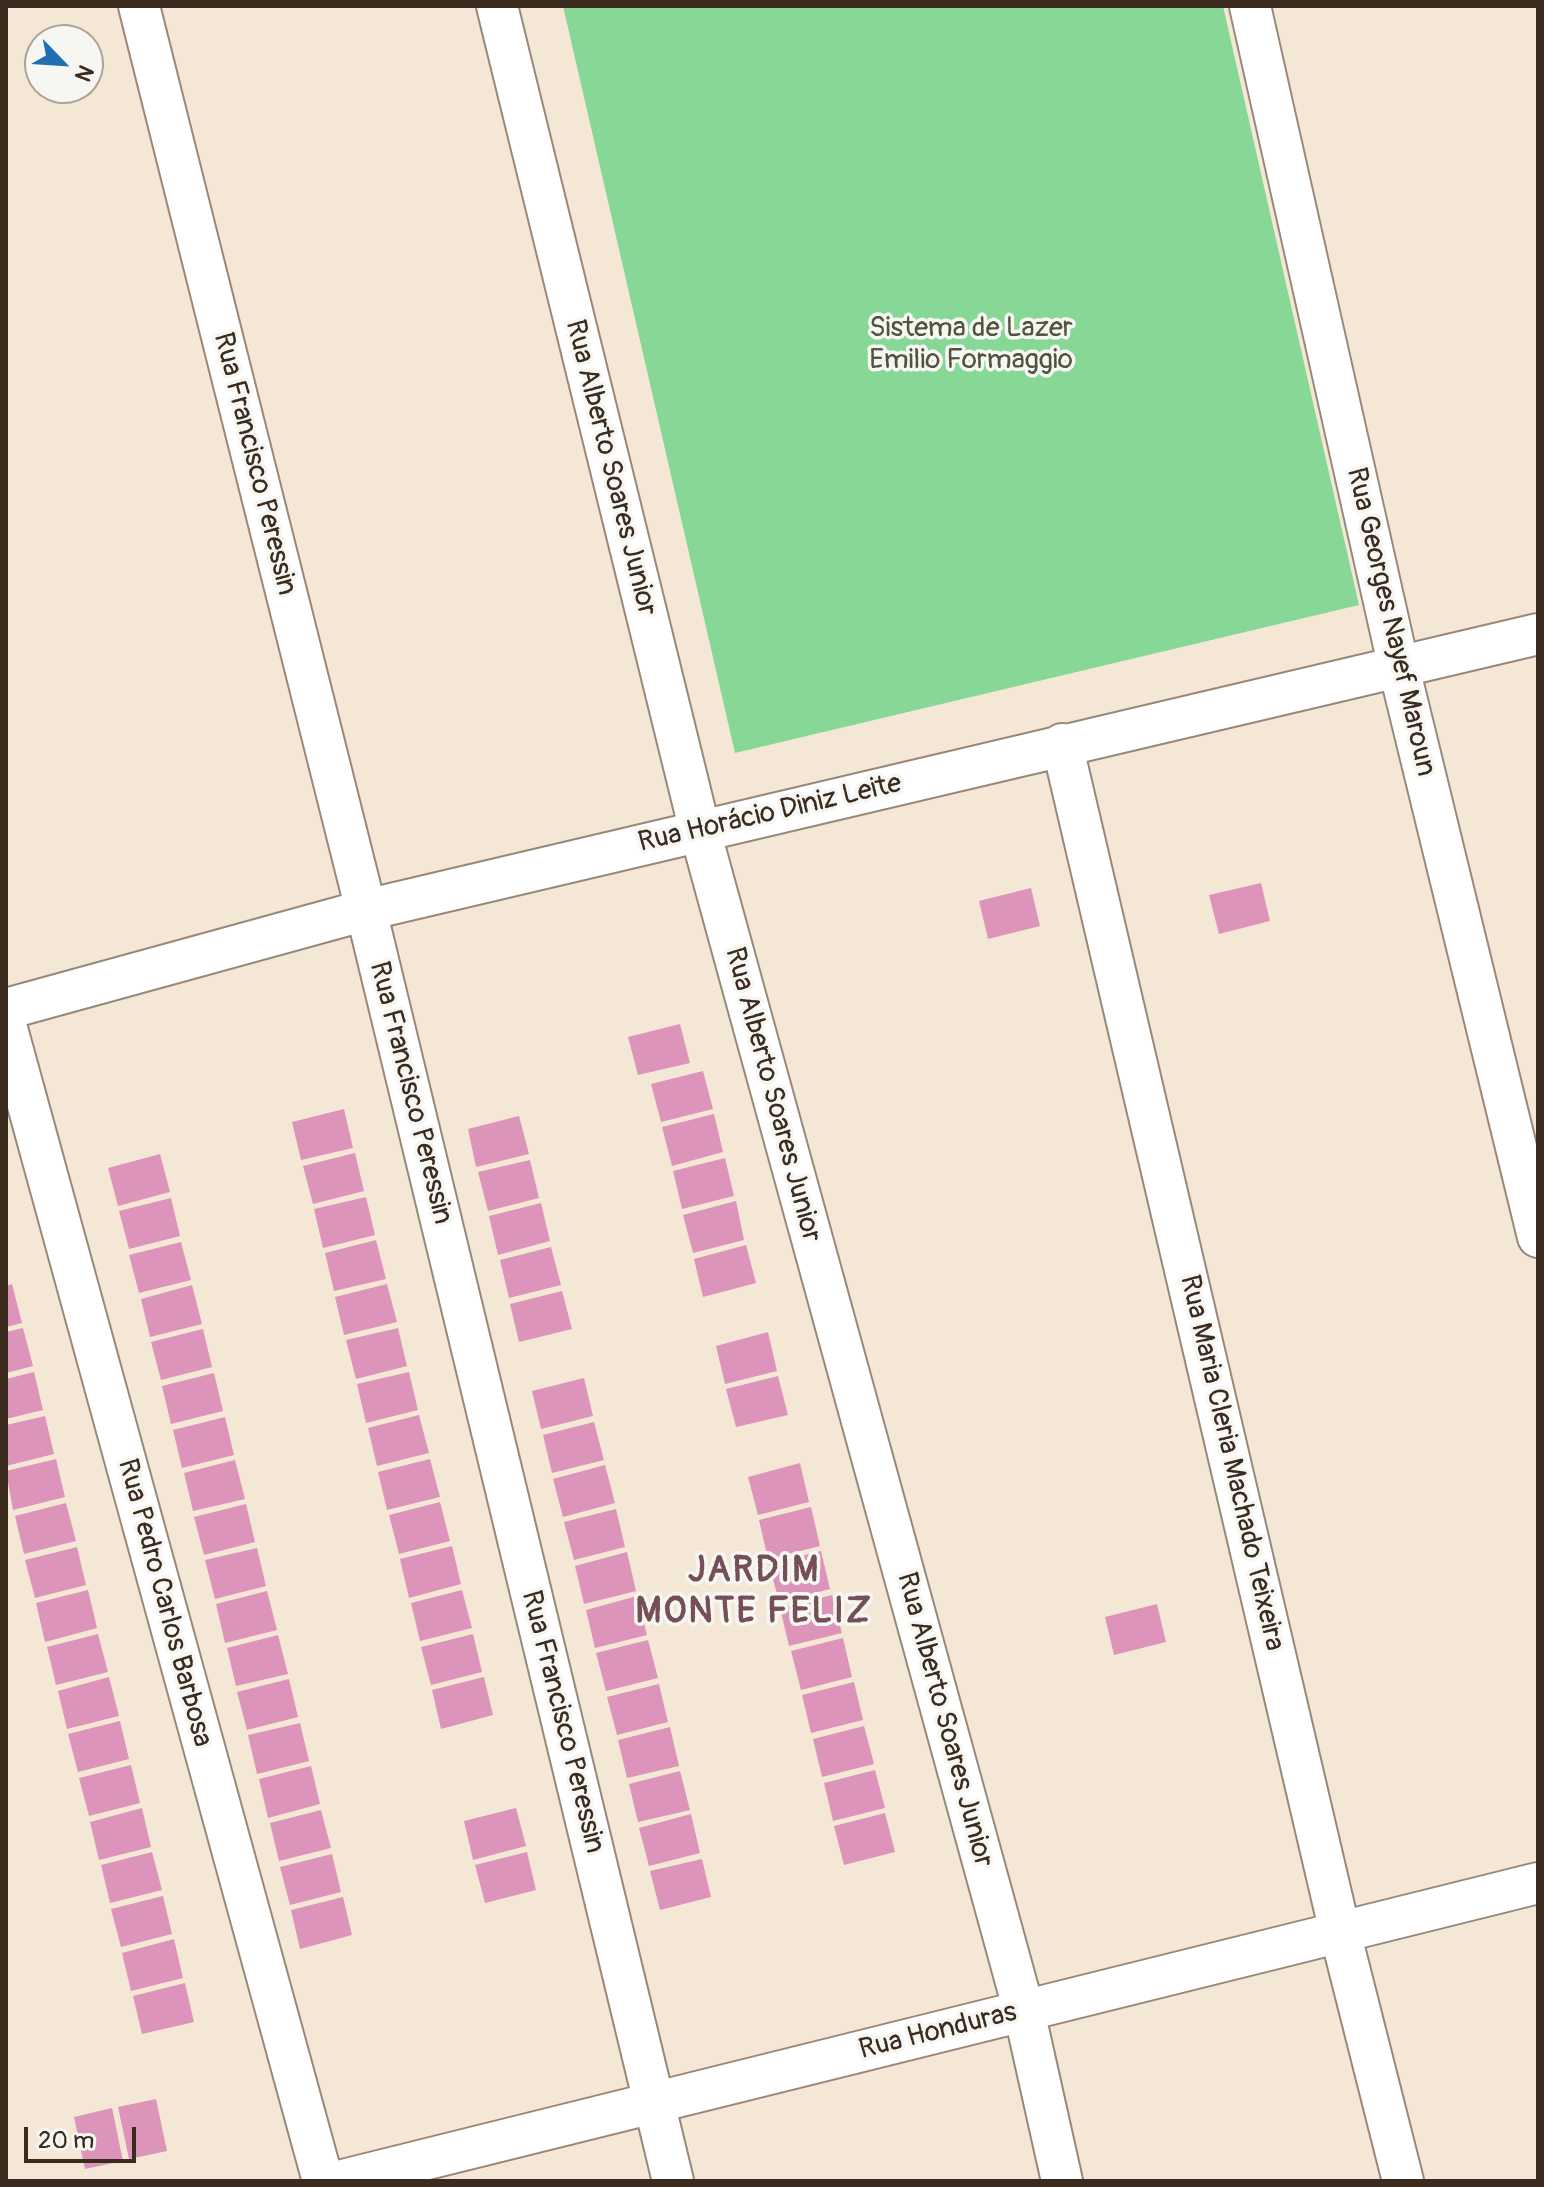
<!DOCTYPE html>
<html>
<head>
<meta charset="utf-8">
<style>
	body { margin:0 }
	#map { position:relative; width:1544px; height:2187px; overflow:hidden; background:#f5e7d6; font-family:Pangolin,sans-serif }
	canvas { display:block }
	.frame { position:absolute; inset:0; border:8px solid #3b2a1e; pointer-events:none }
	.north { position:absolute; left:24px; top:24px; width:80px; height:80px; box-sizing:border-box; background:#f6f6f2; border:2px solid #aba49d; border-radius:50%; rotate:115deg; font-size:22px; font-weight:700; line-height:32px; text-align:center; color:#3b2a1e }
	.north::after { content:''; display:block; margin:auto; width:28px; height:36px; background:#1f6fb2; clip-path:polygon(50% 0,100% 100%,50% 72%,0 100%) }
	.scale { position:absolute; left:24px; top:2127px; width:112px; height:36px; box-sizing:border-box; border:4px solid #3b2a1e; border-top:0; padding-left:10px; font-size:24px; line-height:28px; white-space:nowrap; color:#3b2a1e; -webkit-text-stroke:6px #f6f6f2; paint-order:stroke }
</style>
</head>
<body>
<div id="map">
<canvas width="1544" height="2187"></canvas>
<div class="frame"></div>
<div class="north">N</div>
<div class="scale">20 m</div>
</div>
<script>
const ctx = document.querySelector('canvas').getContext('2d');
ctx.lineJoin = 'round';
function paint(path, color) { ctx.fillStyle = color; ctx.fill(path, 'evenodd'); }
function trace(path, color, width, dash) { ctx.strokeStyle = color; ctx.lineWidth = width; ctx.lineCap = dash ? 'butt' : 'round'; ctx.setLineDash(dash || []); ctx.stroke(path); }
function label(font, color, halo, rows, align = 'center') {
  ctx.font = font + ' Pangolin,sans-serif'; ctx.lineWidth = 7; ctx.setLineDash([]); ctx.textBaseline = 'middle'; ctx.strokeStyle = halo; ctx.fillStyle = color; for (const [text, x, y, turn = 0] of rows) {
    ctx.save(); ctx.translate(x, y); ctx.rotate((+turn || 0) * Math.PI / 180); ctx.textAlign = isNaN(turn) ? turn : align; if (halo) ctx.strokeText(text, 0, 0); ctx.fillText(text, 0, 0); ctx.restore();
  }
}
const green = new Path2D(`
	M563,6H1223L1359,605L735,753Z`);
const building = new Path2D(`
	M1261,883L1270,921L1219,934L1209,895Z
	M1031,888L1040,926L988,939L979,901Z
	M680,1024L690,1063L638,1075L628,1037Z
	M703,1071L713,1109L661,1122L651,1084Z
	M344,1109L353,1148L301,1160L292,1122Z
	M714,1114L723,1152L672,1166L662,1127Z
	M519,1116L529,1154L476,1167L468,1129Z
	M355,1153L364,1191L313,1204L303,1166Z
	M160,1154L170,1192L118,1206L108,1168Z
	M725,1158L734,1196L682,1209L673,1171Z
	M530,1160L539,1198L488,1211L478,1172Z
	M366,1197L375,1235L323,1248L314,1209Z
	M171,1198L180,1236L129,1249L119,1211Z
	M736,1201L744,1240L693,1253L683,1215Z
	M541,1203L550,1241L498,1255L489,1216Z
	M376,1240L386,1279L334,1291L325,1253Z
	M181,1242L191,1280L139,1293L129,1255Z
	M746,1245L756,1283L703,1297L694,1259Z
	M551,1247L561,1285L509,1298L500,1260Z
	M12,1284L22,1323L6,1327V1286Z
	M387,1284L397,1322L344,1335L335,1297Z
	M192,1285L202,1324L150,1337L141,1299Z
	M562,1291L572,1329L519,1342L510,1304Z
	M23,1328L33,1366L6,1373V1332Z
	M398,1328L407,1366L356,1379L346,1340Z
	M203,1329L212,1367L161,1380L151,1342Z
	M768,1332L777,1371L725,1384L716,1346Z
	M34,1372L43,1410L6,1419V1379Z
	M409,1372L418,1410L366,1423L357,1384Z
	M214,1373L223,1411L171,1424L162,1386Z
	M778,1376L788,1415L736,1427L726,1389Z
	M584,1378L593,1416L541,1429L532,1391Z
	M419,1415L429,1453L377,1466L368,1428Z
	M45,1416L54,1454L6,1466V1425Z
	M225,1417L234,1455L182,1468L173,1430Z
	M594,1422L604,1460L552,1473L543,1435Z
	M56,1459L65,1497L13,1510L6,1471Z
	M430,1459L440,1497L387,1510L378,1472Z
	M235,1460L245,1499L193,1511L184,1473Z
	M800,1463L809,1502L758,1515L748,1477Z
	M605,1465L615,1503L563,1517L553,1479Z
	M440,1502L450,1541L399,1554L389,1515Z
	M66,1503L76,1541L24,1554L15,1516Z
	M246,1504L255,1542L204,1555L194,1517Z
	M811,1507L820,1546L768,1559L759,1520Z
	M616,1509L625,1547L574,1560L564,1522Z
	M452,1546L461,1584L409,1598L400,1559Z
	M77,1547L86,1585L35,1598L25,1560Z
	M257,1548L266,1586L215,1599L205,1560Z
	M821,1551L830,1589L779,1602L769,1564Z
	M627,1552L636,1591L584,1604L575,1566Z
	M88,1590L97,1628L45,1642L36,1603Z
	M462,1590L472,1628L420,1641L411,1603Z
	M267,1591L277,1630L225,1643L216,1604Z
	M832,1595L842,1633L789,1646L780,1608Z
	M637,1596L647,1635L595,1648L586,1610Z
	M1157,1604L1166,1642L1114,1655L1105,1617Z
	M98,1634L108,1672L56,1685L47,1647Z
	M473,1634L482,1672L431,1685L421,1647Z
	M278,1635L288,1674L236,1686L227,1648Z
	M843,1638L852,1677L801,1690L791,1651Z
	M648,1640L658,1678L606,1691L596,1653Z
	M109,1677L119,1716L67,1729L58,1691Z
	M484,1677L493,1715L441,1729L432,1690Z
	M289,1679L298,1717L247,1730L237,1692Z
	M854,1682L863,1720L811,1733L802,1695Z
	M659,1684L668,1722L617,1735L607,1697Z
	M120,1721L129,1759L78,1772L68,1734Z
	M300,1723L309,1761L257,1774L248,1735Z
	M864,1726L874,1764L822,1777L813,1739Z
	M670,1727L679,1766L627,1778L618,1740Z
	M131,1765L140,1803L89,1816L79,1778Z
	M311,1766L320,1804L268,1818L259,1779Z
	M875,1770L885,1808L833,1821L824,1783Z
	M680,1771L690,1810L638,1822L629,1784Z
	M142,1808L151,1847L99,1860L90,1822Z
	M516,1808L526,1846L473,1860L464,1821Z
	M321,1810L331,1848L279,1861L270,1823Z
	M885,1813L895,1852L844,1865L834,1826Z
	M691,1814L700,1853L649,1866L639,1828Z
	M152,1852L162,1890L110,1903L101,1865Z
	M527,1852L536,1890L485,1903L475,1865Z
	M332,1854L341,1892L290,1905L280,1867Z
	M702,1859L711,1897L660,1910L650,1871Z
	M163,1896L172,1934L121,1947L111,1909Z
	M343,1897L352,1935L300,1949L291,1910Z
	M174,1939L183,1978L131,1991L122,1953Z
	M185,1983L194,2022L142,2034L133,1996Z
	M156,2099L167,2151L129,2159L118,2107Z
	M112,2108L123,2161L85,2169L74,2117Z`);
const minor = new Path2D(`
	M139,6L366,910L673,2181
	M497,6L700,831L1024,2011L1062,2181
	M1250,6L1399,668L1538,1237
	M1062,744L1340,1932L1403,2181
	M6,1009L366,910L1538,634
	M6,1025L323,2181
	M339,2181L1538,1883`);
const parkNames = [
	["Sistema de Lazer",971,329],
	["Emilio Formaggio",971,361]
];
const streetNames = [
	["Rua Francisco Peressin",254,464,76],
	["Rua Alberto Soares Junior",610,468,76],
	["Rua Georges Nayef Maroun",1390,622,77],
	["Rua Horácio Diniz Leite",770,814,-13],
	["Rua Francisco Peressin",410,1093,76],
	["Rua Alberto Soares Junior",772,1095,75],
	["Rua Maria Cleria Machado Teixeira",1231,1463,77],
	["Rua Pedro Carlos Barbosa",164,1603,75],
	["Rua Alberto Soares Junior",944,1720,75],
	["Rua Francisco Peressin",562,1722,76],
	["Rua Honduras",938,2032,-14]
];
const districtNames = [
	["JARDIM",754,1572],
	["MONTE FELIZ",754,1613]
];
paint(green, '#87d796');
paint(building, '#dd94bb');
trace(minor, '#98887a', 44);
trace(minor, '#fff', 40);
label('28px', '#4e553c', '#f6f6f2', parkNames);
label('28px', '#3b2a1e', '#f6f6f2', streetNames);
ctx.letterSpacing = '2px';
label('bold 36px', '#744f55', '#f6f6f2', districtNames);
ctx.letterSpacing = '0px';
</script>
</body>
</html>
